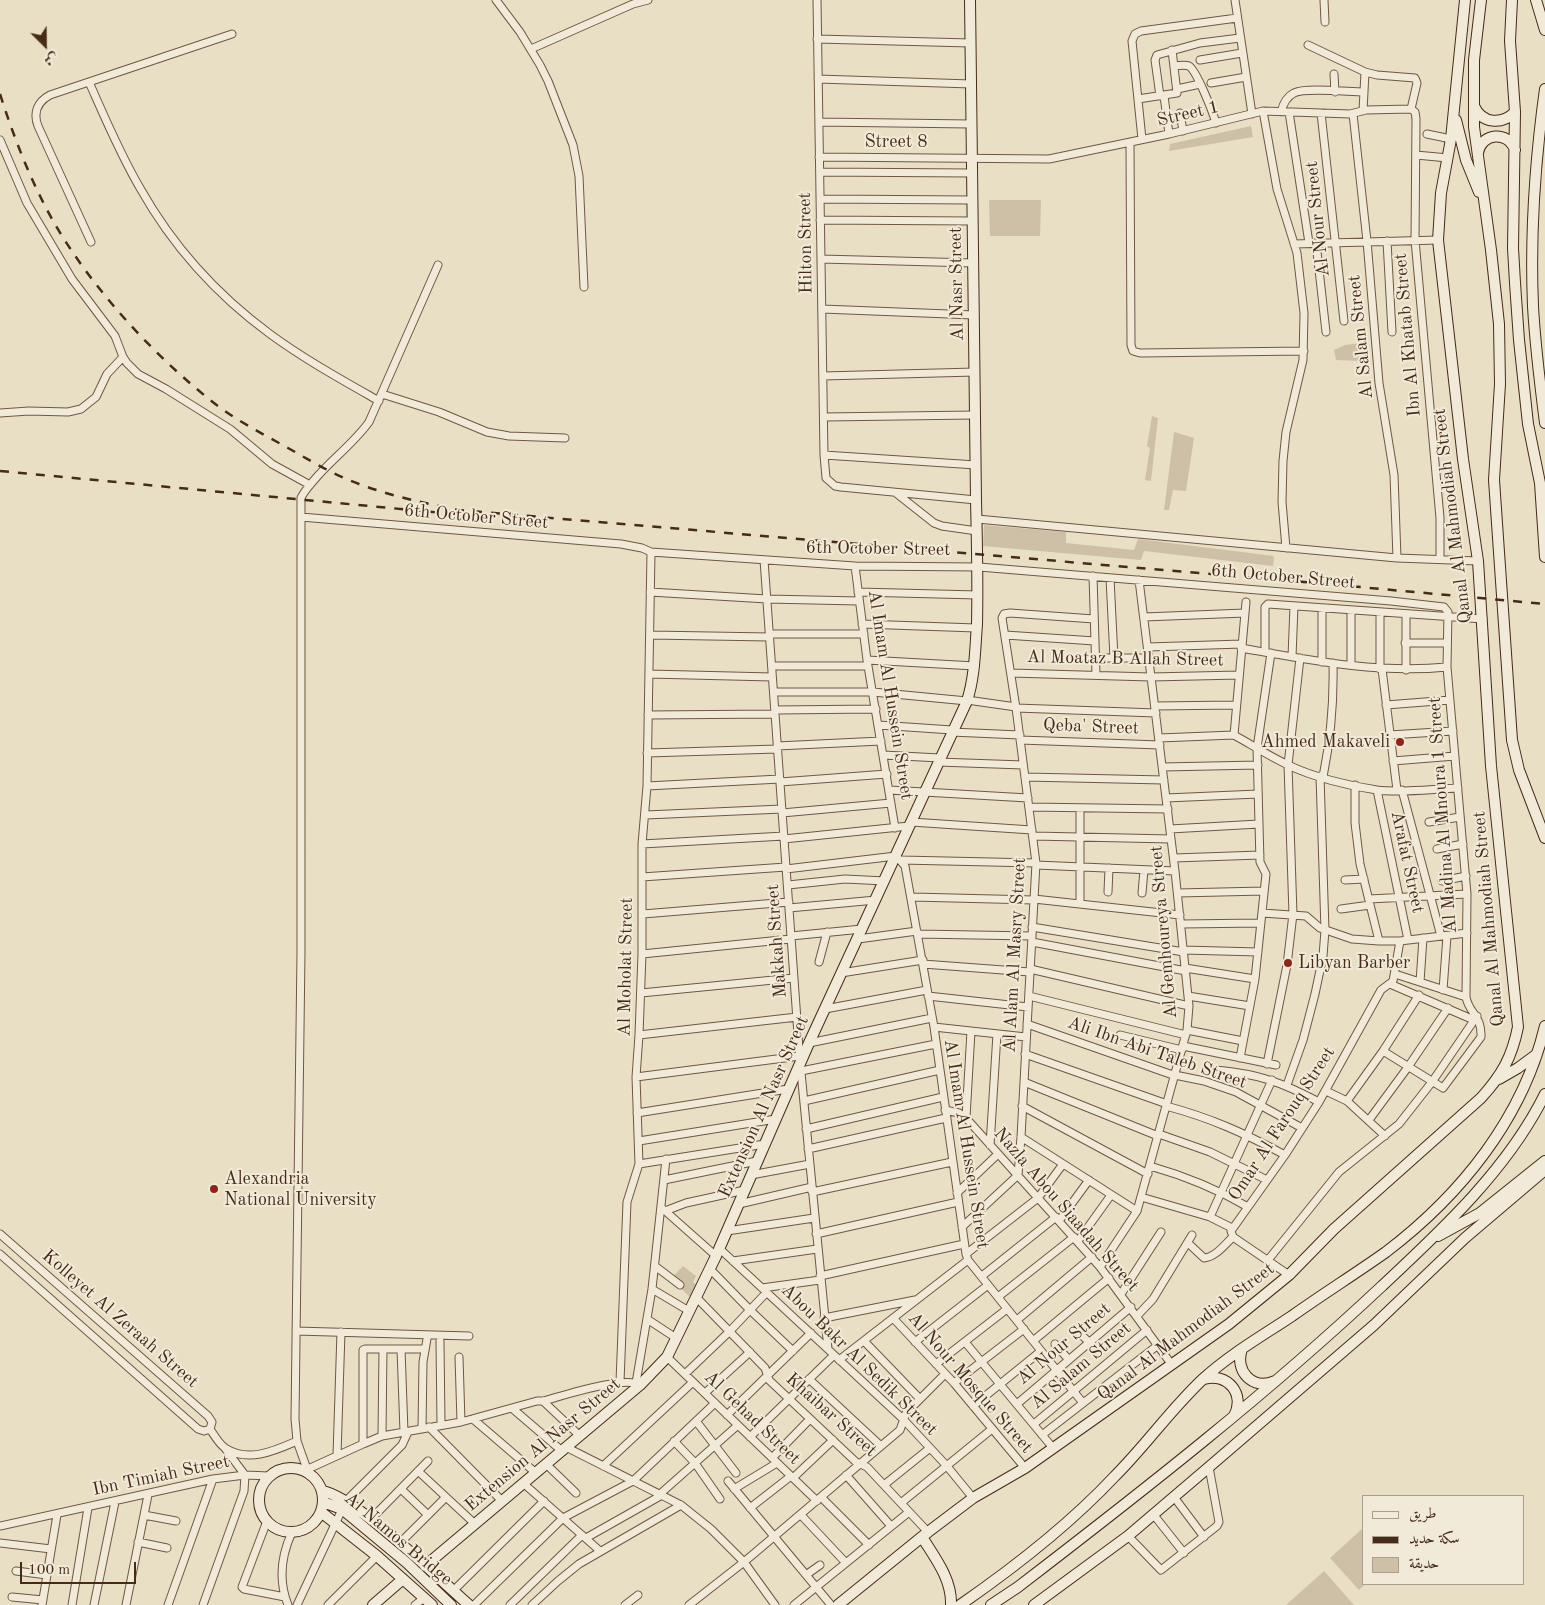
<!DOCTYPE html>
<html>
<head>
<meta charset="utf-8">
<style>
	body { margin:0 }
	#map { position:relative; width:1545px; height:1605px; overflow:hidden; background:#e9dfc4; font-family:"Old Standard TT",Amiri,serif }
	canvas { display:block }
	.legend { position:absolute; left:1362px; top:1495px; width:162px; height:90px; box-sizing:border-box; background:#f1ead9; border:1px solid #ac9e8c; margin:0; padding:6px 9px; list-style:none; font-size:15px; color:#452b18 }
	.legend li { display:flex; align-items:center; gap:10px; height:25px }
	.legend b { width:25px; border:1px solid #ac9e8c }
	.north { position:absolute; left:20px; top:20px; width:50px; height:50px; -webkit-text-stroke:4px #f1ead9; paint-order:stroke; rotate:157deg; font-size:14px; font-weight:700; line-height:20px; text-align:center; color:#452b18 }
	.north::after { content:''; display:block; margin:auto; width:18px; height:22px; background:#452b18; clip-path:polygon(50% 0,100% 100%,50% 72%,0 100%) }
	.scale { position:absolute; left:20px; top:1562px; width:116px; height:22px; box-sizing:border-box; border:2px solid #452b18; border-top:0; padding-left:6px; font-size:15px; line-height:18px; white-space:nowrap; color:#452b18; -webkit-text-stroke:4px #f1ead9; paint-order:stroke }
</style>
</head>
<body>
<div id="map">
<canvas width="1545" height="1605"></canvas>
<ul class="legend">
<li><b style="height:6px;background:#f1ead9"></b>طريق</li>
<li><b style="height:6px;background:#452b18"></b>سكة حديد</li>
<li><b style="height:14px;background:#cdc0a7"></b>حديقة</li>
</ul>
<div class="north">ش</div>
<div class="scale">100 m</div>
</div>
<script>
const ctx = document.querySelector('canvas').getContext('2d');
ctx.lineJoin = 'round';
function paint(path, color) { ctx.fillStyle = color; ctx.fill(path, 'evenodd'); }
function trace(path, color, width, dash) { ctx.strokeStyle = color; ctx.lineWidth = width; ctx.lineCap = dash ? 'butt' : 'round'; ctx.setLineDash(dash || []); ctx.stroke(path); }
function label(font, color, halo, rows, align = 'center') {
  ctx.font = font + ' "Old Standard TT",serif'; ctx.lineWidth = 4; ctx.setLineDash([]); ctx.textBaseline = 'middle'; ctx.strokeStyle = halo; ctx.fillStyle = color; for (const [text, x, y, turn = 0] of rows) {
    ctx.save(); ctx.translate(x, y); ctx.rotate((+turn || 0) * Math.PI / 180); ctx.textAlign = isNaN(turn) ? turn : align; if (halo) ctx.strokeText(text, 0, 0); ctx.fillText(text, 0, 0); ctx.restore();
  }
}
const green = new Path2D(`
	M1251,126L1253,137L1169,151L1170,144Z
	M989,200H1041L1040,236H990Z
	M1361,343L1362,361L1336,360L1334,350L1345,345Z
	M1152,416L1158,418L1151,481L1145,480L1150,448L1147,446Z
	M1174,432L1194,438L1186,491L1173,490L1169,510H1164Z
	M984,525L1066,532V543L1134,550L1138,539L1274,556L1273,566L1144,551L1141,560L983,546Z
	M683,1266L696,1276L693,1282L698,1286L690,1297L671,1279Z
	M1364,1527V1584H1365L1359,1590L1330,1558Z
	M1324,1571L1354,1605H1286Z`);
const street = new Path2D(`
	M496,0L520,32L540,65L548,81L573,145L579,176L584,287
	M817,0L824,455L826,478L835,486L841,487L976,500
	M1235,0L1252,114
	M1324,0L1325,22
	M817,39L970,43
	M1308,45L1365,72L1377,75L1415,78L1417,83L1411,109
	M531,49L633,4L648,0
	M1200,60L1242,53
	M1174,66C1179,66 1184,64 1189,66C1197,71 1213,113 1216,123
	M1334,74L1335,92
	M818,79L971,84
	M89,82C105,118 120,154 140,188C172,245 217,295 270,334C304,359 342,380 379,401
	M1211,83L1246,77
	M1177,89L1200,84
	M1160,96L1155,60L1157,55L1200,43L1240,38
	M1164,96L1169,134
	M1138,99L1177,93L1172,50
	M1411,109L1415,112L1416,119L1415,240L1440,518V559
	M1263,111L1277,189L1297,253L1304,313L1303,360L1286,432L1283,461L1282,502L1286,548
	M1363,111L1365,72
	M1281,112C1283,104 1286,97 1294,93C1305,87 1349,92 1364,92
	M1289,112L1309,243
	M1180,113L1183,131
	M1321,113L1344,321
	M1353,114L1367,241L1379,383L1394,475L1397,558
	M819,122L971,124
	M1427,134L1451,139
	M1142,139L1132,41L1135,34L1141,31L1237,18
	M0,140L27,203L72,279L115,336L123,357L127,363L138,374L166,389L230,429L272,464L310,485
	M1130,142L1131,345L1133,351L1140,353L1304,351
	M1416,155L1448,158
	M819,157L1049,159L1169,134L1263,111L1350,114L1366,110L1411,109
	M820,172L972,173
	M820,199L972,200
	M820,220L972,221
	M1387,241L1392,332
	M91,242L38,126C33,113 37,102 50,95L232,34
	M1316,243L1326,332
	M1294,244L1438,240
	M821,259L973,263
	M822,309L974,315
	M823,376L975,372
	M382,394L439,412L487,432L509,436L565,438
	M0,413L29,411L68,412L81,409L96,397L107,374L123,357
	M824,417L975,415
	M824,455L976,465
	M896,493L934,523L942,526L977,531
	M301,517L621,544L642,548L651,552L855,566L979,567L1391,601L1444,607L1448,612L1447,667L1467,894L1466,997C1469,1014 1482,1015 1481,1037L1443,1088L1383,1051
	M977,519L1397,558L1478,561
	M764,560L800,1062L828,1349
	M855,566L867,660L895,828
	M1093,576L1096,675
	M1110,578L1114,658
	M650,592L767,599L859,601
	M858,592L978,595
	M1380,612V669
	M1144,617L1245,613
	M862,624L976,628
	M769,634H864
	M650,635L770,637
	M1005,635L1095,641
	M1405,643H1447
	M1148,647L1242,644
	M1241,648C1309,660 1378,674 1447,667
	M1265,652V607L1268,604L1483,619
	M1292,657L1294,606
	M1095,658H1149
	M867,660L975,666
	M1322,662V608
	M1351,665V610
	M772,666H868
	M1382,669L1397,790
	M1406,670V614
	M1011,673L1151,677L1239,675
	M649,674L772,677
	M774,692H873L967,701
	M967,700L1016,707
	M1386,705L1450,700
	M1155,706L1236,705
	M1016,708L1156,713
	M775,710L876,709
	M648,715L775,714
	M878,725L952,730
	M951,732L1020,735
	M1234,735C1252,745 1269,756 1288,765C1313,777 1349,786 1377,790C1403,793 1431,789 1458,788
	M1234,735L1246,602
	M1390,735L1453,731
	M1159,738L1234,735
	M1020,740L1160,745
	M777,746L881,741
	M647,753L777,749
	M883,755L940,758
	M1393,761L1455,756
	M938,762L1023,765
	M1163,767L1258,765
	M1025,777L1164,780
	M1323,777C1331,737 1334,704 1333,663
	M780,782L887,774
	M1355,785V823L1360,864L1379,941
	M647,786L780,779
	M889,790L1028,798
	M1377,790L1408,940
	M1402,790L1441,936
	M1166,798L1258,794
	M1029,807L1168,809
	M1080,808V904
	M782,813L891,803
	M646,815L782,809
	M911,822L1032,830
	M1429,822L1460,817
	M1170,829L1259,824
	M1033,836L1171,839
	M784,839L909,826
	M642,844L784,836
	M1437,849L1463,844
	M1174,858L1260,855
	M901,860L1036,863
	M1036,865L1175,871
	M786,869L896,856L905,866L934,1027L966,1254L968,1260L1083,1403
	M642,877L786,867
	M1345,880L1364,879
	M1442,881L1466,876
	M788,885L845,879L885,881
	M1108,892L1109,868
	M1142,893L1144,870
	M1178,893L1264,891
	M912,897L1034,900
	M1034,899L1180,915
	M1369,899L1467,894
	M789,908L876,900
	M1341,909L1370,905
	M1262,913L1306,916L1320,928L1352,939L1379,941H1400L1467,933
	M643,914L789,902
	M1181,924L1261,923
	M1032,927L1184,952
	M918,934L1032,936
	M791,936L862,929
	M858,939L917,931
	M1032,942L1186,971
	M1183,950L1258,952
	M642,954L791,939
	M819,962L827,932
	M923,964L1030,972
	M1185,968L1255,979
	M1030,969L1189,1006
	M841,973L923,960
	M1395,974L1466,997
	M1420,982L1423,938
	M1390,984L1474,1020
	M1443,990L1447,936
	M641,993L794,978
	M928,996L1028,1007
	M1029,996L1186,1035
	M1188,996L1250,1006
	M825,1009L927,990
	M1027,1024L1170,1074L1204,1081L1236,1092L1302,1128
	M934,1027L1026,1037
	M1187,1030L1243,1041
	M639,1035L797,1017
	M1120,1035L1182,1050
	M809,1043L932,1018
	M1183,1046L1276,1065
	M1025,1054L1167,1104
	M1240,1058L1255,979L1266,874L1260,862L1257,748L1271,653
	M1267,1064L1287,965L1293,914L1288,765L1300,658
	M1216,1070C1259,1074 1281,1082 1319,1102
	M801,1071L936,1044
	M636,1077L800,1056
	M1024,1082L1158,1136
	M1287,1085L1303,1040L1315,994L1323,956L1325,930L1320,776
	M1326,1091L1347,1101L1385,1136
	M804,1101L940,1070
	M1347,1101L1383,1051L1419,995
	M1022,1106L1148,1174
	M1166,1106C1211,1118 1244,1133 1285,1155
	M945,1110L959,1113L966,1118L1100,1267L1172,1365
	M637,1113L788,1089
	M966,1118L971,1031
	M1369,1120L1408,1067L1448,1008
	M806,1129L943,1097
	M1159,1134L1210,1152L1267,1180
	M1021,1137L1137,1211
	M639,1141L776,1119
	M990,1145L997,1034
	M808,1149L946,1118
	M639,1164L765,1144
	M1150,1166C1185,1176 1217,1189 1248,1207
	M751,1175L810,1164
	M664,1180L757,1161
	M812,1192L952,1162
	M957,1193L998,1154
	M1141,1197L1210,1217L1232,1228
	M739,1204L812,1187
	M663,1209L716,1256
	M665,1211L686,1203L745,1190
	M1210,1217L1272,1080
	M1059,1221L1089,1180
	M962,1227L1018,1175L1021,1137L1036,863L1016,708L1002,618L1004,614L1010,613L1094,619
	M727,1231L814,1218
	M0,1234L208,1416L212,1422L210,1429L204,1431L198,1429L0,1254
	M816,1234L958,1202
	M1078,1241L1111,1195
	M1188,1243L1204,1258C1216,1257 1225,1244 1233,1237
	M720,1249L903,1419L946,1465L973,1498
	M966,1254L1038,1198L1063,1164
	M1268,1260L1339,1172L1399,1124L1432,1082L1477,1016
	M733,1261L817,1249
	M655,1266L680,1285
	M1100,1267L1137,1211L1187,1030L1189,1006L1175,871L1139,580
	M710,1269L750,1310L793,1351
	M1289,1275L1233,1237L1231,1231L1285,1155L1319,1102L1381,990L1393,981L1400,941
	M820,1276L964,1244
	M982,1276L1056,1217
	M762,1288L820,1280
	M652,1289L689,1311
	M1121,1294L1161,1232
	M696,1297L765,1368L769,1380L856,1462L867,1467L928,1532
	M998,1297L1074,1237
	M1137,1316L1153,1299L1192,1235
	M824,1318L915,1300
	M893,1318L954,1383L1025,1468
	M647,1319L676,1338
	M1017,1320L1092,1257
	M1075,1329L1089,1342
	M296,1331L469,1336
	M440,1341L441,1425
	M864,1341L920,1399
	M1033,1341L1109,1278
	M915,1342L988,1285
	M965,1342L1053,1448
	M1055,1344L1069,1360
	M401,1349L404,1432
	M459,1357L461,1422
	M667,1357L817,1501
	M839,1360L968,1260
	M936,1364L1007,1309
	M685,1374L730,1331L767,1292
	M809,1379L881,1446
	M620,1382L627,1202L639,1164L636,1077L639,1035L642,954V844L647,786L651,552
	M636,1383L652,1289L666,1159
	M954,1383L1024,1329
	M705,1393L750,1352
	M543,1401L580,1436
	M1017,1404L1131,1307
	M973,1406L1041,1351
	M513,1409L562,1451
	M727,1415L811,1333
	M473,1419L536,1473
	M696,1421L736,1473
	M1034,1424L1147,1330
	M429,1427L502,1501
	M210,1429C214,1435 219,1444 225,1448C248,1463 274,1451 297,1441
	M422,1429L423,1362L427,1339
	M1042,1435L1158,1345
	M382,1436L383,1349
	M750,1437L834,1355
	M674,1441L695,1463L720,1499
	M363,1444V1350L365,1349H424
	M566,1447L681,1505L711,1529L744,1562L775,1605
	M337,1455L341,1332
	M772,1458L810,1419
	M546,1464L576,1493
	M603,1466L693,1382
	M308,1469L363,1444L382,1436L461,1422L537,1401H543C562,1396 625,1375 640,1385
	M418,1471L475,1524
	M308,1472L297,1441L295,1419L301,952V498C304,491 310,485 315,479C332,459 354,443 369,422L438,265
	M846,1475L891,1526
	M793,1478L833,1440
	M728,1481L831,1605
	M523,1483L600,1551
	M884,1485L930,1448
	M401,1489L428,1515
	M734,1489L777,1463
	M660,1494L738,1425
	M821,1497L869,1545
	M1174,1497L1204,1537
	M901,1503L992,1429
	M750,1508L791,1476
	M1153,1514L1184,1553
	M144,1515L176,1521
	M801,1515L846,1563
	M371,1519L428,1461
	M267,1521L242,1587L244,1589L285,1597
	M0,1526L213,1479L245,1475L269,1476
	M1128,1536L1161,1570L1217,1526L1219,1522L1209,1467
	M586,1538L662,1495
	M138,1542L167,1548
	M0,1543L51,1549
	M399,1544L446,1497
	M16,1571L47,1575
	M806,1575L820,1565
	M453,1591L544,1501
	M12,1597L43,1600
	M42,1605L57,1515
	M72,1605L88,1508
	M94,1605L115,1502
	M126,1605L148,1495
	M168,1605L213,1479
	M203,1605L244,1491L245,1475L224,1447
	M288,1605C278,1580 281,1556 292,1532
	M297,1605L346,1501L402,1445L408,1432
	M328,1605L377,1556
	M415,1605L424,1598
	M474,1605L563,1518L633,1481L715,1403
	M510,1605L582,1535
	M532,1605L558,1581L579,1564L681,1505
	M625,1605L638,1595
	M689,1605L744,1562L900,1430L906,1413L945,1374
	M794,1605L909,1512`);
const secondary = new Path2D(`
	M1481,0L1474,60V127L1491,250L1499,324L1500,384L1494,480L1512,740L1519,770L1545,838
	M1512,0L1510,41L1515,112L1513,248L1515,283L1519,340L1528,424L1540,483L1545,557
	M1536,0L1545,30
	M1545,89C1535,161 1530,234 1533,306C1535,345 1540,384 1545,423
	M1474,106C1482,124 1502,125 1515,112
	M1456,120L1466,160L1479,192
	M1478,153C1481,133 1508,130 1515,150
	M1499,1079L1518,1068L1537,1054
	M1438,1236L1480,1213L1545,1161
	M1242,1349C1234,1371 1253,1391 1275,1381
	M1204,1379C1227,1372 1246,1394 1234,1416
	M259 1500a32 32 0 1 1 64 0a32 32 0 1 1-64 0Z
	M322,1491C355,1496 440,1580 469,1605
	M323,1502L342,1509L407,1563L451,1605
	M321,1512L377,1556L432,1605
	M922,1537C935,1558 952,1579 951,1605
	M425,1566L640,1385L667,1357L716,1256L809,1043L967,701C975,676 975,650 977,624C978,582 977,542 976,500L970,0
	M373,1605L403,1579
	M838,1605L928,1532L973,1498L1025,1468L1229,1324L1289,1275L1334,1229L1481,1098C1502,1075 1512,1057 1518,1027L1491,766L1478,561L1463,459L1438,240L1441,193L1451,139L1465,0
	M960,1605C1015,1567 1069,1525 1115,1476C1146,1445 1171,1409 1203,1379C1229,1355 1262,1336 1292,1316C1323,1294 1355,1274 1386,1252C1461,1195 1523,1118 1545,1026
	M991,1605L1018,1587C1143,1491 1267,1394 1382,1286C1442,1230 1508,1169 1545,1094
	M1034,1605L1128,1536L1209,1467L1374,1325L1465,1238L1545,1170`);
const rail = new Path2D(`
	M0,94C16,144 36,195 64,239C102,299 158,359 214,403C237,421 263,434 288,448C311,461 334,475 359,484C391,496 424,503 458,510L1316,583L1545,604
	M0,471L443,513`);
const markers = [
	[1400,742,5,"#8f2418"],
	[1288,963,5,"#8f2418"],
	[214,1189,5,"#8f2418"]
];
const streetNames = [
	["Street 1",1188,114,-13],
	["Street 8",896,142],
	["Al Nour Street",1318,219,-96],
	["Hilton Street",806,243,-91],
	["Al Nasr Street",957,284,-91],
	["Ibn Al Khatab Street",1408,335,-95],
	["Al Salam Street",1361,337,-96],
	["Qanal Al Mahmodiah Street",1453,516,-97],
	["6th October Street",476,517,5],
	["6th October Street",878,549,1],
	["6th October Street",1283,577,5],
	["Al Moataz B Allah Street",1125,659,1],
	["Al Imam Al Hussein Street",890,695,81],
	["Qeba' Street",1091,727,2],
	["Al Madina Al Mnoura 1 Street",1443,815,-94],
	["Arafat Street",1407,862,78],
	["Qanal Al Mahmodiah Street",1489,919,-95],
	["Al Gemhoureya Street",1164,932,-95],
	["Makkah Street",777,941,-94],
	["Al Alam Al Masry Street",1015,955,-87],
	["Al Moholat Street",626,967,-89],
	["Ali Ibn Abi Taleb Street",1157,1053,19],
	["Extension Al Nasr Street",764,1107,-66],
	["Omar Al Farouq Street",1282,1124,-57],
	["Al Imam Al Hussein Street",966,1144,81],
	["Nazla Abou Siaadah Street",1066,1210,49],
	["Kolleyet Al Zeraah Street",120,1319,41],
	["Qanal Al Mahmodiah Street",1186,1332,-37],
	["Al Nour Street",1064,1344,-40],
	["Abou Bakr Al Sedik Street",859,1360,44],
	["Al Salam Street",1081,1366,-40],
	["Al Nour Mosque Street",970,1383,49],
	["Khaibar Street",831,1415,42],
	["Al Gehad Street",752,1418,44],
	["Extension Al Nasr Street",543,1445,-40],
	["Ibn Timiah Street",161,1476,-12],
	["Al Namos Bridge",398,1539,40]
];
const poiNames = [
	["Ahmed Makaveli",1390,742,"right"],
	["Libyan Barber",1298,963],
	["Alexandria",224,1179],
	["National University",224,1200]
];
paint(green, '#cdc0a7');
trace(street, '#6e5843', 9);
trace(secondary, '#452b18', 12);
trace(street, '#f1ead9', 7);
trace(secondary, '#f1ead9', 10);
trace(rail, '#452b18', 2.5, [9, 9]);
for (const [x, y, r, color] of markers) { const dot = new Path2D(); dot.arc(x, y, r, 0, 2 * Math.PI); ctx.fillStyle = color; ctx.fill(dot); trace(dot, '#f1ead9', 2); }
label('18px', '#452b18', '#f1ead9', streetNames);
label('18px', '#452b18', '#f1ead9', poiNames, 'left');
</script>
</body>
</html>
